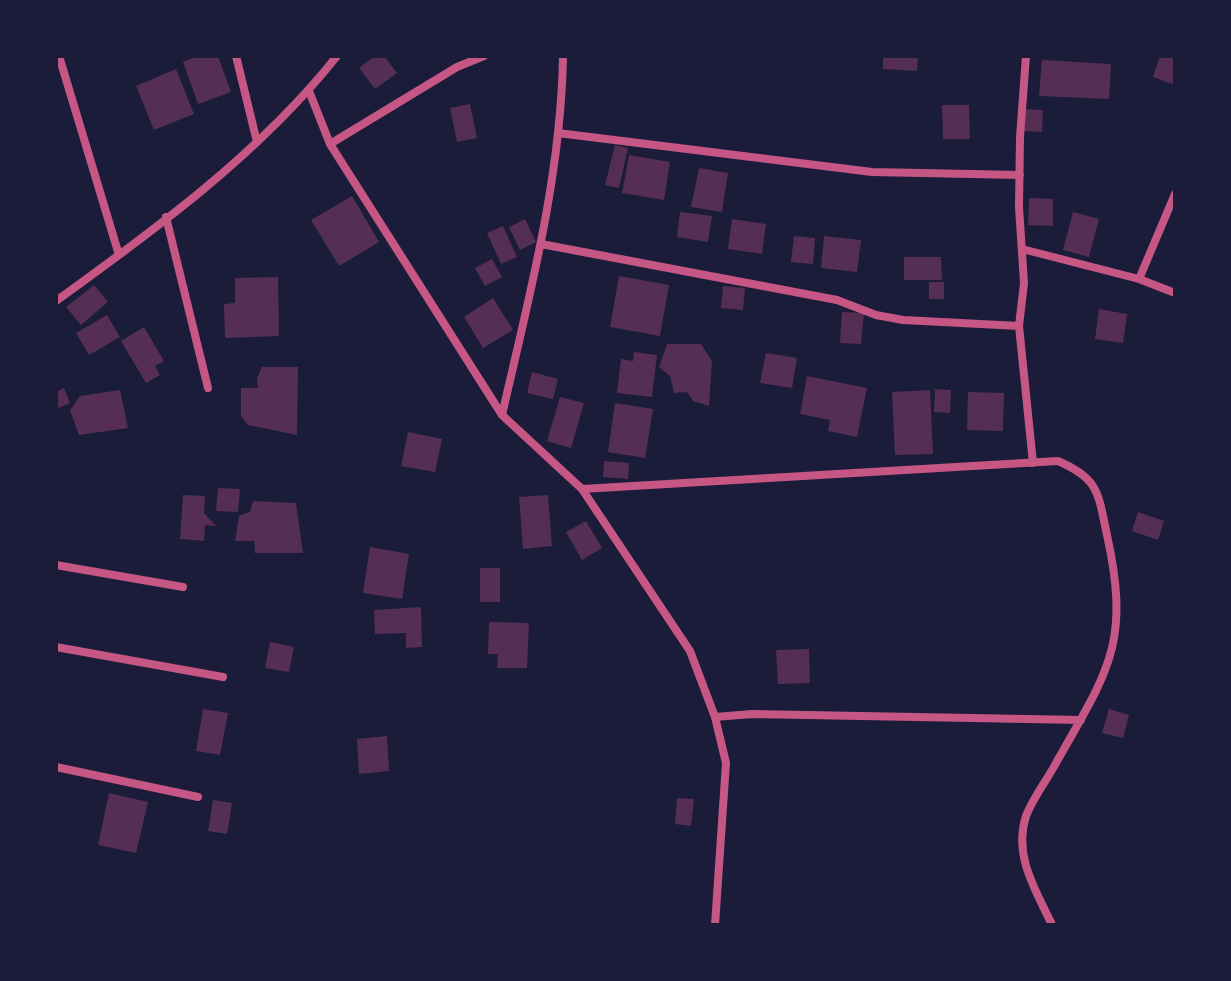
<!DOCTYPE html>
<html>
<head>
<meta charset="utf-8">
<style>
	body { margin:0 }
	#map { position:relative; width:1231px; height:981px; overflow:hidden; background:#1b1b3a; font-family:Quicksand,sans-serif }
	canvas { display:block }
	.frame { position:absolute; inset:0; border:58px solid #1b1b3a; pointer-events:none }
</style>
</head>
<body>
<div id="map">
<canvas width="1231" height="981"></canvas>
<div class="frame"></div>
</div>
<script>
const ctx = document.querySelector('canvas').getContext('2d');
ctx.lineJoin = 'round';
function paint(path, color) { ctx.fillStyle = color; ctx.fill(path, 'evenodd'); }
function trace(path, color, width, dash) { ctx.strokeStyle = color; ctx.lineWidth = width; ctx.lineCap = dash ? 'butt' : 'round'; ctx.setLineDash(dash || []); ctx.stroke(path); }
const building = new Path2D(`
	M198,56H218L231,92L198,104L183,62Z
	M375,56H384L397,73L375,89L359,68Z
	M883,56H918L917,71L883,69Z
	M1160,56H1175V85L1153,77Z
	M1042,60L1111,64L1109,99L1039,96Z
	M176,69L194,114L154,130L136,86Z
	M470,104L477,138L457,142L450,108Z
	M942,105H969L970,139H943Z
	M1024,109L1043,110L1042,132L1023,131Z
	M615,145L628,148L619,188L605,185Z
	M629,155L670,162L664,200L622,193Z
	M699,168L728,173L722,212L691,207Z
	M352,196L379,242L339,266L311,220Z
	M1029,198L1053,199V226L1028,225Z
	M680,212L712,216L708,242L677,237Z
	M1073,212L1099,219L1089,257L1063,250Z
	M525,219L536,242L520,250L509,227Z
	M732,219L766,224L762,254L728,249Z
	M503,226L517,257L501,264L487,233Z
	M794,236L815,238L813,264L791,262Z
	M824,236L861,240L857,272L821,268Z
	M904,257H941L942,280H904Z
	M492,259L502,277L485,286L475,268Z
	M619,276L669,285L660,336L610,327Z
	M278,277L279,336L225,338L224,304L235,303V278Z
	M929,282H944V299H929Z
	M94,285L108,302L81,325L66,307Z
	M723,286L745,288L743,310L721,308Z
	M493,298L513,330L483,348L464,317Z
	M1099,309L1127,314L1123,343L1095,339Z
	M842,312L864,313L861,344L840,343Z
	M107,315L120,337L89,355L76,333Z
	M144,327L164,361L155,366L160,375L146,383L121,341Z
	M667,344H701L712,361L709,406L693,401L687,392L674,393L670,376L659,367Z
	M634,352L657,355L652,397L617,393L621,359L633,361Z
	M766,353L797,358L792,388L760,383Z
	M262,367H298L297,435L248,425L241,416V388H258L257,378Z
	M532,372L558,379L553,399L527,393Z
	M807,376L867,388L857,437L828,431L830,420L800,414Z
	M64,388L70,403L56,409V392Z
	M935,389L951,390L950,413L934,412Z
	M120,390L128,428L79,435L70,410L80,396Z
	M930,390L933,454L895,455L892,392Z
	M968,392L1004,393L1003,431L967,430Z
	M560,397L584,403L571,448L547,441Z
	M615,403L653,409L645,458L608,452Z
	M408,432L442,439L435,472L401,466Z
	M604,461L629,463L628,479L603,477Z
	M218,488L240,489L238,512L216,511Z
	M183,495L205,496L204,513L216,526L205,525L204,541L180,539Z
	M548,495L552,546L523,549L519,497Z
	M253,501L296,503L303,553H255L254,541H235L239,516L250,512Z
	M1138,512L1164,521L1158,540L1132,531Z
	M586,521L602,548L582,560L566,532Z
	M370,547L409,554L402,599L363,593Z
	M480,568H500V602H480Z
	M421,607L422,647L406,648V633L375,634L374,610Z
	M489,622L529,623L527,668H497L498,654H488Z
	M270,642L294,647L289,672L265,668Z
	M809,649L810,683L778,684L776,650Z
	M203,709L228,713L220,755L196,751Z
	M1109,709L1129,715L1123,738L1102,733Z
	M387,736L389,771L359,774L357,739Z
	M109,793L148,802L136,853L98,845Z
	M677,798L694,799L691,826L675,824Z
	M213,800L232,803L227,834L208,831Z`);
const minor = new Path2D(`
	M59,56L119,255
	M236,56L257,142
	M1026,56L1020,137L1019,207L1024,283L1019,326L1033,463
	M309,91L330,144L502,415L582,489L690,651L715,717L726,763L715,925
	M558,133L872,172L1020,175
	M330,144L457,67L484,56
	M166,217L208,388
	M541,244L837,300L876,315L903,320L1019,326
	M1022,249L1139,279L1175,293
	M1139,279L1175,194
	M56,301C156,229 260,153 337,56
	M502,415C529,297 561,178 563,56
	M582,489L1058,461C1100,479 1098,494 1107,535C1131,644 1108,671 1056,763C1047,780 1033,798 1026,816C1013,856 1036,890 1052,925
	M56,565L183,587
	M56,647L223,677
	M715,717L752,714L1081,720
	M56,767L198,797`);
paint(building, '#542f53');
trace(minor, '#c65784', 8);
</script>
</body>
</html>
